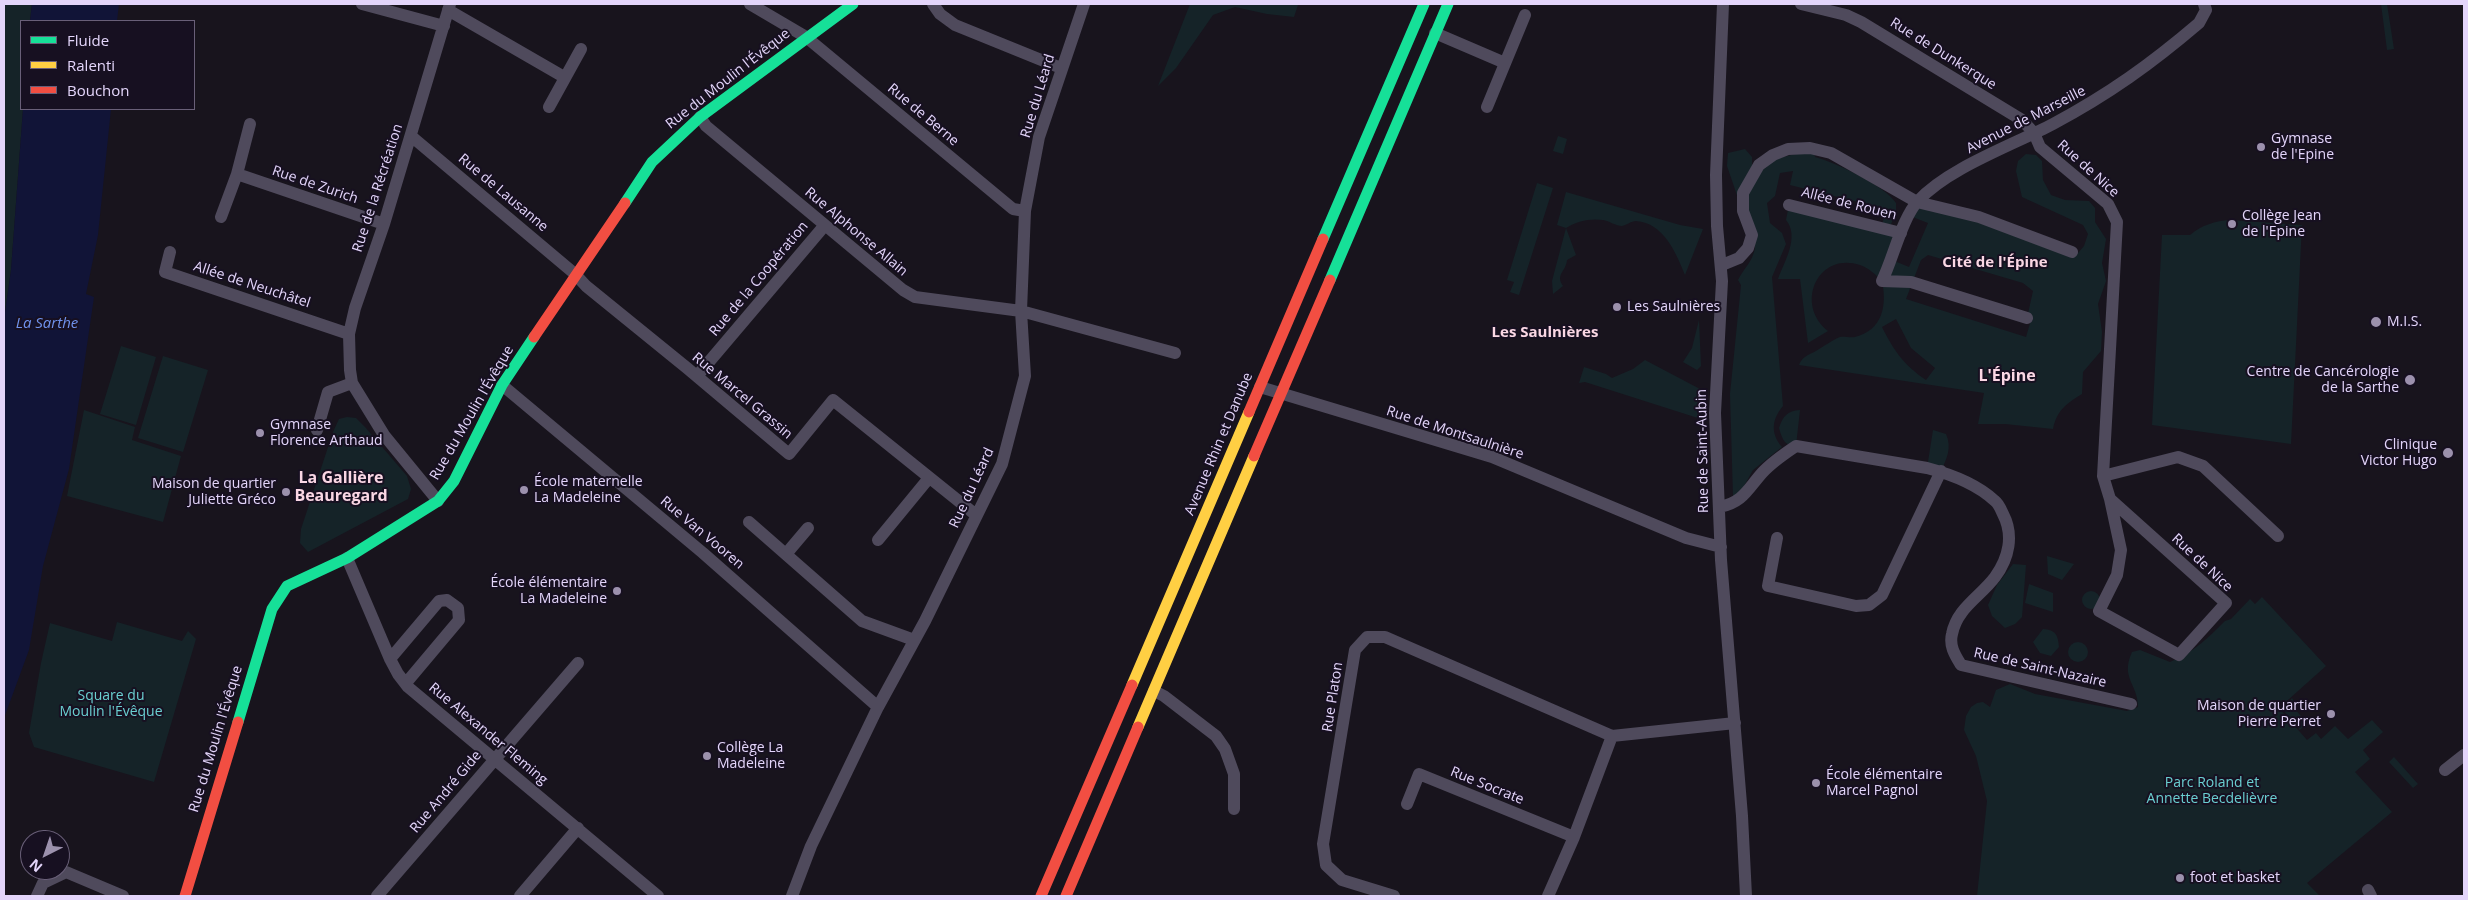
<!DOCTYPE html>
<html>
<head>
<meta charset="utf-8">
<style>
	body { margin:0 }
	#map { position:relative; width:2468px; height:900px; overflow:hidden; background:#18141d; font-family:"Open Sans",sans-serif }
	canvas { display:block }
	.frame { position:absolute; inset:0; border:5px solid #e3d5fa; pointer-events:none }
	.legend { position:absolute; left:20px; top:20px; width:175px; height:90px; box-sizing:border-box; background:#171021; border:1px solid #695f78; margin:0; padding:6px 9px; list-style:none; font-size:15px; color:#e3d5fa }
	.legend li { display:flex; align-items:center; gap:10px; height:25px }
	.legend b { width:25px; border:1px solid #695f78 }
	.north { position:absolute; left:20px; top:830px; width:50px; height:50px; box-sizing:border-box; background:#171021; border:1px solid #695f78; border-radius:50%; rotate:221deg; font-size:14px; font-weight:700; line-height:20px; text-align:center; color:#e3d5fa }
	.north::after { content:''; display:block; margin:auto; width:18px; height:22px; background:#9c91ad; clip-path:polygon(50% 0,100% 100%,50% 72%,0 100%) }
</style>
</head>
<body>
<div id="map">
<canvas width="2468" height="900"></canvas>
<div class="frame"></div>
<ul class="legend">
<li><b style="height:6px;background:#16e098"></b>Fluide</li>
<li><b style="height:6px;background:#ffcf43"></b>Ralenti</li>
<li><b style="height:6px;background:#f24e42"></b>Bouchon</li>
</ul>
<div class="north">N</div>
</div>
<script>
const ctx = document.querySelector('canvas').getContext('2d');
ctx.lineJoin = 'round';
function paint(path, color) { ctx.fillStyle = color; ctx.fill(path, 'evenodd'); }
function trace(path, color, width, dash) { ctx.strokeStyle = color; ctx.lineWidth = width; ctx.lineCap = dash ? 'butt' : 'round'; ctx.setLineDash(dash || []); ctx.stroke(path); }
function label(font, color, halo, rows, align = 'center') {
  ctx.font = font + ' "Open Sans",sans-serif'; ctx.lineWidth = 4; ctx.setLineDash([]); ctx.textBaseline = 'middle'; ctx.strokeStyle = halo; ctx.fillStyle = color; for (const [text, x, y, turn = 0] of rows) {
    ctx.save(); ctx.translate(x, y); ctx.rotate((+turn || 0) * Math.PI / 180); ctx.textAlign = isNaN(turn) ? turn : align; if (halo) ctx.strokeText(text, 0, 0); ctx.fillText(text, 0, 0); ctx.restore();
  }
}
const green = new Path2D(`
	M4,4H32L30,21H21V109H23L11,270L4,319Z
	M1190,4H1294L1298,5L1294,17L1267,14L1235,7L1213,15L1176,68L1158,86Z
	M2381,4H2387L2394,49L2387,50Z
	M1558,136L1567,139L1563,154L1553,151Z
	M1745,149L1752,157V167C1768,162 1799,150 1814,153L1815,157C1835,162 1885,186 1896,203V214L1891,224L1882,225L1886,209L1790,185L1793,171L1780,173L1775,196L1767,203L1770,223L1782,233L1786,244L1772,277L1783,406C1772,419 1770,433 1782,447L1753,470L1740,493L1733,497L1730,394L1741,285L1738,280C1744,268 1753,261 1755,248L1727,166L1728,153Z
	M2026,154L2036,155L2042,161L2043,180L2051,195L2065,200L2089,201L2095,208V222L2106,239L2102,263L2106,281L2098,304L2102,332L2101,351L2083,372L2082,394C2066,404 2057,410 2053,429L2005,424H1978L1984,393L1799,365C1802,357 1808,355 1816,351C1823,347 1832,340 1840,337C1844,336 1850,338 1855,337C1883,330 1887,305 1882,281C1876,275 1869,268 1860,265C1818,251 1794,304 1828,331L1808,343L1800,279H1778C1784,262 1800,237 1786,220L1789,205L1901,233L1892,260L1909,267L1928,223L1910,216L1917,202L2078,253L2084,246L2088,234L2083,225L2022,197L2016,171L2018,161ZM1928,255L2023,283L2033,291L2027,318L2031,320L2026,337L1906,299L1921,260ZM1896,319L1911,348L1935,368L1926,380C1904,365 1894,351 1882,327Z
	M1537,183L1553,188L1519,295L1510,292L1514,282L1507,280Z
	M1566,192L1680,225L1703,229L1685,275C1676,253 1664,223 1636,221C1631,221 1627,225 1622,226C1616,226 1609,221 1603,220C1591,218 1576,221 1566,228L1576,255L1567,260C1566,272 1555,274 1563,286L1553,294L1552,281L1566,228L1557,225Z
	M2230,220L2302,225L2291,444L2152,425L2162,235H2190C2202,225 2215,221 2230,220Z
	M1699,320L1701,366L1697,370L1683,362L1692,348Z
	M121,346L156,357L136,425L100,414Z
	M163,356L208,370L183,452L138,438Z
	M1645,360L1700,389L1701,419L1585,382L1579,383L1584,367L1606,374L1612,378L1633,369Z
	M84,410L135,427L132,440L181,456L163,522L67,496Z
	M1800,410L1796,446C1784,446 1782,438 1779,428C1783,416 1787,411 1800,410Z
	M347,417L356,418L365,427L407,476L411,489L408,499L308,552L300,543L301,529L333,432L339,419Z
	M1933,430L1946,434C1952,448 1947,458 1941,471L1927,468Z
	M2047,556L2074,564L2062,580L2048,574Z
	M2013,564L2026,565L2022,617L2015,624L2005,628L1992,616L1988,605L1997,585Z
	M2029,584L2053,593V612L2025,603Z
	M2082 600a9 9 0 1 1 18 0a9 9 0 1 1-18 0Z
	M2262,597L2326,666L2279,708L2307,740L2316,733L2321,739L2335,726L2348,739L2372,720L2383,732L2363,750L2370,759L2355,772L2392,812L2307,883L2320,896H1977L1987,801L1976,756L1964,730L1966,716L1971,707L1977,703L1983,702L1990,707L1996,690L2010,684L2035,694L2127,711L2138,707C2138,684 2120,678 2132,652L2140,650L2170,662C2193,653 2208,638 2225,621L2231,619L2250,599L2255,604Z
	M117,622L182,641L188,631L196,639L154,782L34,747L29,733L41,663L50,623L112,641Z
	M2043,629C2056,630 2058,635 2059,647L2051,656L2040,653L2033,642Z
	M2068 652a10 10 0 1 1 20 0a10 10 0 1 1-20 0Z
	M2292,698L2297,705L2294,708L2307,723L2300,730L2282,709Z
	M2394,757L2418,784L2413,788L2389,762Z`);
const water = new Path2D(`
	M32,4H119L117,21H30Z
	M23,109H111L98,235L86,294L94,297L69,469L43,566L29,650L4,718V319L11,270Z`);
const street = new Path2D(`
	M362,4L444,26
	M750,4L806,37L1013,209L1025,211
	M933,4L940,14L955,25L1061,68
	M1723,4L1716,175L1717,226L1722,281L1715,413L1721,560L1742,816L1746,896
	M1801,4L1846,15L1861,22L2022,120L2034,133L2040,147L2108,204L2117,222L2103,476L2110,499L2226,603L2179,655L2099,611L2117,575L2121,550L2110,499
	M448,10L564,77
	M1435,33L1505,63
	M549,107L581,49
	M1487,107L1525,15
	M700,117L706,126L903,290L915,297L1021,311L1175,353
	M411,136L575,274L586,286L687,368L789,454L833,400L976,515
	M237,174L384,224
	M1789,205L1901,233
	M221,217L237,174L250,124
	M170,252L165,272L349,334
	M1722,265L1739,258L1748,248L1752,235L1743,211V193L1759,165L1773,155L1788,149L1810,148L1831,153L1917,202L1979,217L2072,252
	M2027,318L1911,282L1882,281C1893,259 1902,218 1918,201C1948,168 2013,145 2053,124C2109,94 2151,64 2199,23L2206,10L2204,4
	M697,376L825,225
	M502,385L703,553L878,707
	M1260,387L1492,457L1686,538L1721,547
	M317,430L328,392L352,383
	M2103,476L2178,457L2203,466L2278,536
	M438,501L384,435L352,383L350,370L349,334L355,308L384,224L450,4
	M1720,507C1743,502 1747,490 1762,473C1772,462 1784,454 1796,446L1927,468C1950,474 1977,484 1995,501C1999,504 2001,510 2003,514C2014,535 2009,558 1995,577C1980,597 1957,608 1952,634C1949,646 1955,655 1961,665L2131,704
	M749,522L862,621L914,640
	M1777,538L1768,586L1856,606L1869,605L1882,595L1941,471
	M878,540L929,478
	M786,554L808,528
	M347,558L390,659L398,674L408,687L658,896
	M390,659L439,601L447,600L458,608L459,620L406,683
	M1154,691L1164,696L1216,736L1225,749L1234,774V809
	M2445,770L2464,755
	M1407,804L1419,774L1574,837
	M2368,890L2371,896
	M37,896L43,883L66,872L123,896
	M377,896L578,663
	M520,896L578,828
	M792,896L811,846L878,707L925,621L1002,464L1025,376L1021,311L1025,211L1039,137L1084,4
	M1394,896L1342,880L1326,865L1323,844L1355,650L1367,637H1385L1612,736L1735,723
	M1548,896L1574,837L1612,736`);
const fast = new Path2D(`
	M625,203L652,162L700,117L853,4
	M1323,239L1424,4
	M1330,280L1448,4
	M238,722L272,609L287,586L347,558L438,501L454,481L502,385L534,337`);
const slow = new Path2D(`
	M1132,685L1249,412
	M1138,727L1254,456`);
const jam = new Path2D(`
	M534,337L625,203
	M1249,412L1323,239
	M1254,456L1330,280
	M185,896L238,722
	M1041,896L1132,685
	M1066,896L1138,727`);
const markers = [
	[2261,147,5,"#9c91ad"],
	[2232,224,5,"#9c91ad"],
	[1617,307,5,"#9c91ad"],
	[2376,322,6,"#9c91ad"],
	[2410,380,6,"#9c91ad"],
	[260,433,5,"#9c91ad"],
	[2448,453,6,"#9c91ad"],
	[524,490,5,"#9c91ad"],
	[286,492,5,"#9c91ad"],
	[617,591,5,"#9c91ad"],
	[2331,714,5,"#9c91ad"],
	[707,756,5,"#9c91ad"],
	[1816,783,5,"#9c91ad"],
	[2180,878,5,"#9c91ad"]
];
const streetNames = [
	["Rue de Dunkerque",1943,54,32],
	["Rue du Moulin l'Évêque",728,79,-38],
	["Rue du Léard",1038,96,-73],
	["Rue de Berne",923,115,40],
	["Avenue de Marseille",2026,120,-27],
	["Rue de Nice",2088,169,42],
	["Rue de Zurich",315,185,19],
	["Rue de la Récréation",378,188,-72],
	["Rue de Lausanne",503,193,40],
	["Allée de Rouen",1849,204,14],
	["Rue Alphonse Allain",856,232,40],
	["Rue de la Coopération",759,279,-50],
	["Allée de Neuchâtel",252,285,18],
	["Rue Marcel Grassin",742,396,40],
	["Rue du Moulin l'Évêque",472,413,-60],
	["Rue de Montsaulnière",1455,433,18],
	["Avenue Rhin et Danube",1219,444,-67],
	["Rue de Saint-Aubin",1703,451,-91],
	["Rue du Léard",972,488,-65],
	["Rue Van Vooren",702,533,40],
	["Rue de Nice",2202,563,43],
	["Rue de Saint-Nazaire",2040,668,13],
	["Rue Platon",1333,697,-81],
	["Rue Alexander Fleming",488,734,40],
	["Rue du Moulin l'Évêque",216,739,-73],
	["Rue Socrate",1487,786,22],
	["Rue André Gide",446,792,-50]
];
const poiNames = [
	["Gymnase",2271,139],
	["de l'Epine",2271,155],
	["Collège Jean",2242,216],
	["de l'Epine",2242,232],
	["Les Saulnières",1627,307],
	["M.I.S.",2387,322],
	["Centre de Cancérologie",2399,372,"right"],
	["de la Sarthe",2399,388,"right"],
	["Gymnase",270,425],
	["Florence Arthaud",270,441],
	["Clinique",2437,445,"right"],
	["Victor Hugo",2437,461,"right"],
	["École maternelle",534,482],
	["La Madeleine",534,498],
	["Maison de quartier",276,484,"right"],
	["Juliette Gréco",276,500,"right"],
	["École élémentaire",607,583,"right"],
	["La Madeleine",607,599,"right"],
	["Maison de quartier",2321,706,"right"],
	["Pierre Perret",2321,722,"right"],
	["Collège La",717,748],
	["Madeleine",717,764],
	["École élémentaire",1826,775],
	["Marcel Pagnol",1826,791],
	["foot et basket",2190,878]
];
const parkNames = [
	["Square du",111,696],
	["Moulin l'Évêque",111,712],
	["Parc Roland et",2212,783],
	["Annette Becdelièvre",2212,799]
];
const neighbourhoodNames = [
	["Cité de l'Épine",1995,263],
	["Les Saulnières",1545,333]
];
const waterNames = [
	["La Sarthe",47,324]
];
const quarterNames = [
	["L'Épine",2007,376],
	["La Gallière",341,478],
	["Beauregard",341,496]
];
paint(green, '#152328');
paint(water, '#111437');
trace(street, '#4f4a5c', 12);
trace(fast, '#16e098', 11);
trace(slow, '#ffcf43', 11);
trace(jam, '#f24e42', 11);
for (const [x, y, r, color] of markers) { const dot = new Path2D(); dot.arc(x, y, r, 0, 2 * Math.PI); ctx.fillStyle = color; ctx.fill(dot); trace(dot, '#171021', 2); }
label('14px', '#e3d5fa', '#171021', streetNames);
label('14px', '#e3d5fa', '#171021', poiNames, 'left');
label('14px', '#6acfd1', '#171021', parkNames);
label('bold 15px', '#fad7e4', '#171021', neighbourhoodNames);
label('italic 15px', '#7092ed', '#171021', waterNames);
label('bold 16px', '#fad7e4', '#171021', quarterNames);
</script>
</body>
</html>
